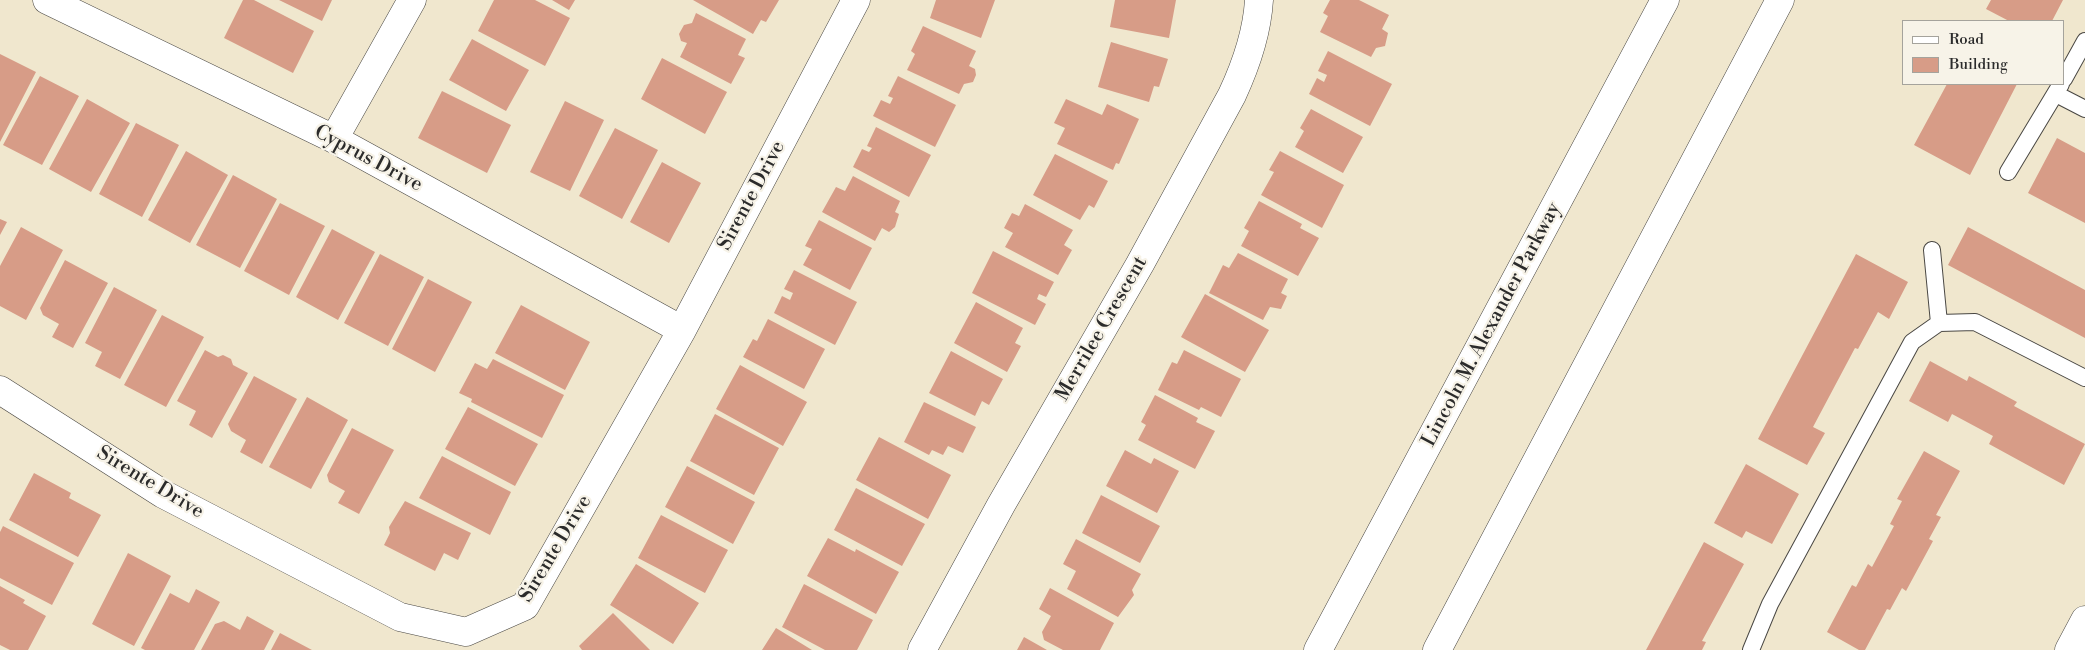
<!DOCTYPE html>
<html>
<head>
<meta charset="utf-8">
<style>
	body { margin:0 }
	#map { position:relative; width:2085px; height:650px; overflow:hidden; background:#f0e7ce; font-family:"Libre Bodoni",serif }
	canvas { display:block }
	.legend { position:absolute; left:1902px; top:20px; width:162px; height:65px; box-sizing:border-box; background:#f7f3e8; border:1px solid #a5a39c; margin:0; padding:6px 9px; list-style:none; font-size:15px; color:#2b2b2b }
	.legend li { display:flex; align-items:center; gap:10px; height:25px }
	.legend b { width:25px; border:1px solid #a5a39c }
</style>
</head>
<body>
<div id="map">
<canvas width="2085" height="650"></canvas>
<ul class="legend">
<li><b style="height:6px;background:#fff"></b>Road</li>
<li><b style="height:14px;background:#d79c87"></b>Building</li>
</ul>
</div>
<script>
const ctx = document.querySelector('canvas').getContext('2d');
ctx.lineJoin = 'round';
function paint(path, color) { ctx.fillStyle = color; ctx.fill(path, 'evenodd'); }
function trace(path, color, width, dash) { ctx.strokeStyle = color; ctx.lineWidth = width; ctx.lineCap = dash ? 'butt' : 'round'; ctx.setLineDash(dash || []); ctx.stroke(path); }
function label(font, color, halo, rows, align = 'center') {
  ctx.font = font + ' "Libre Bodoni",serif'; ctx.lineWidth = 4.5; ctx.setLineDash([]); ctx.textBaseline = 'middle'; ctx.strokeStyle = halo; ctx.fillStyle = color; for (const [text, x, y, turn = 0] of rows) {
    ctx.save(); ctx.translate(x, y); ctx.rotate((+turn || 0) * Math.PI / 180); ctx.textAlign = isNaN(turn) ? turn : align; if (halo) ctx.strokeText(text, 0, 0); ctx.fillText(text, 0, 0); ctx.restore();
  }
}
const building = new Path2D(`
	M243,0H254L314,31L293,73L224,38Z
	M279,0H332L322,21Z
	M494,0H535L570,18L545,66L478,31Z
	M552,0H575L569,10Z
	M693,0H779L766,22L761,20L753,34Z
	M936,0H995L981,38L930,18Z
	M1115,0H1176L1169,38L1110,27Z
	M1330,0H1359L1389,15L1382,29L1388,33L1385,46L1376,48L1371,57L1320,32L1328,16L1323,13Z
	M1991,0H2063L2052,21H2009L1986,9Z
	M696,13L746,39L738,55L745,58L731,84L680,57L687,43L681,41L679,34L684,25L692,23Z
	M923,26L976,51L969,66L975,69L976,75L973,82L964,84L959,94L907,70L915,54L911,51Z
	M472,39L529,70L506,111L449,80Z
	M1111,42L1168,59L1159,87L1154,86L1149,102L1098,87Z
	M1328,51L1392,84L1370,126L1309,94L1317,78L1324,82L1327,75L1318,71Z
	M0,54L36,72L0,142Z
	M662,58L727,92L705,134L641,99Z
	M40,76L79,96L42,165L3,145Z
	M898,76L956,105L935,147L873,116L881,100L890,104L893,98L888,96Z
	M1947,84H2017L1970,175L1914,145Z
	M442,91L511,125L487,173L418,138Z
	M87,99L130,123L91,192L49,169Z
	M1066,99L1102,115L1107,104L1139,119L1119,164L1116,163L1113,170L1057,144L1065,128L1054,123Z
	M565,101L604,120L570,191L530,172Z
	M1311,109L1363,137L1343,173L1295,147L1304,131L1300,128Z
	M136,123L179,145L142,217L99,194Z
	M876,127L931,155L909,197L853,167L862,149L869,152L872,148L867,146Z
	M615,128L658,150L622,219L579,196Z
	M2057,138L2085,153V223L2028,193Z
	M186,151L228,175L190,243L148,220Z
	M1280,151L1344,185L1322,228L1261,195L1274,172L1269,170Z
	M1055,154L1108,181L1094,208L1089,205L1080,220L1033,195Z
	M662,162L701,183L669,243L630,222Z
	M233,175L277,199L240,268L196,245Z
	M853,176L900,201L895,212L899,214L895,227L889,232L882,228L875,241L822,212L836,187L845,191Z
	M1259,201L1302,224L1300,228L1319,238L1298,276L1241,246L1249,231L1244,228Z
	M280,203L325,226L289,295L244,271Z
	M1025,204L1073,230L1064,245L1072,250L1058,275L1005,247L1013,233L1004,228L1012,213L1019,216Z
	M0,219L7,222L0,235Z
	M819,220L872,248L850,290L803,265L812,249L805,246Z
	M21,227L63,250L26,320L0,306V266Z
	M1968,227L2085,290V338L1948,265Z
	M332,229L375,252L338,320L296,297Z
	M993,251L1054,282L1046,297L1039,294L1037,299L1046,304L1035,325L972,293Z
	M1238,253L1288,279L1281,293L1287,296L1281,309L1270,307L1263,320L1209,293L1223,265L1229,268Z
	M380,254L424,277L388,346L344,323Z
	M1856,254L1908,282L1889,319L1878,312L1858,349L1855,348L1813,427L1825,433L1807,465L1758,439Z
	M65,260L108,283L73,348L52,337L59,324L43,315L40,308Z
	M794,270L857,302L835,345L774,313L782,296L790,300L793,293L784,289Z
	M428,279L472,302L435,372L392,349Z
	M114,287L157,310L120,379L95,366L102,352L85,343Z
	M1205,294L1269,330L1245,372L1181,337Z
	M976,302L1023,328L1015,343L1021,346L1007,372L954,343Z
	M521,305L590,342L565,390L495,353Z
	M162,315L204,337L166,407L124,385Z
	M768,319L825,349L804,389L743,357L753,339L757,341Z
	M205,350L218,357L223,355L231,359L233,365L248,373L212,438L189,425L196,411L177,401Z
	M1184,350L1241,379L1221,417L1201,407L1199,410L1158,390L1172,362L1177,364Z
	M951,351L1003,379L989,405L982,401L975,416L929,393Z
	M493,359L564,395L542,438L471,402L472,399L459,393L475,363L487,369Z
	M1930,361L1967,381L1969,376L2017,402L2014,406L2085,444L2064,485L1989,444L1993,436L1952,414L1948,422L1909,401Z
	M740,365L807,402L783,446L716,409Z
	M254,376L297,399L262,464L240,452L246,440L231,431L228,424Z
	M1155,395L1198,418L1196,422L1215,431L1195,469L1138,440L1146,425L1141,422Z
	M307,397L348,420L311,489L269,467Z
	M924,402L976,427L963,453L948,446L943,455L932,450L929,455L904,442Z
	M468,407L538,444L515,486L445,449Z
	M715,414L779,448L754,495L690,461Z
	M352,428L394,450L359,514L338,503L345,491L329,482L327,475Z
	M879,437L951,475L928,519L856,480Z
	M1125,450L1151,464L1154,458L1179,471L1157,513L1106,486Z
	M1924,451L1960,471L1936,515L1941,517L1929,539L1933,541L1906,591L1902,588L1890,610L1887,609L1865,650H1859L1827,632L1852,585L1856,587L1868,564L1872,567L1894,526L1890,524L1902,501L1897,499Z
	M442,456L511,492L490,535L419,498Z
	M1746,464L1799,494L1772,544L1746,531L1742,538L1714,523Z
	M687,466L755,502L733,544L665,507Z
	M34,473L71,493L69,498L101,515L78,557L9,520Z
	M856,488L925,524L902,566L834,530Z
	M1101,495L1160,526L1140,563L1082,533Z
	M405,501L471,533L458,560L444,553L435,571L384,545L390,533L389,527Z
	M661,515L728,550L705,593L638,558Z
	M3,526L74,563L52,605L0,578V532Z
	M828,538L855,552L856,549L899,572L876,614L807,576Z
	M1076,539L1141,574L1132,590L1134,595L1118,617L1067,589L1076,571L1063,564Z
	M1704,542L1744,564L1702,641L1706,642L1702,650H1646Z
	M128,553L171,576L134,646L92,624Z
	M636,564L699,603L673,644L610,605Z
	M804,584L873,620L857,650H825L782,627Z
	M0,586L25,600L23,603L46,616L28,650H10L0,645Z
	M1050,588L1114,623L1100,650H1063L1044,640L1042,632L1051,616L1039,609Z
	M196,589L220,602L194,650H145L141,648L170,593L189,603Z
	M613,613L650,650H582L579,646Z
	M247,616L274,631L264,650H201L215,624L224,621L240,630Z
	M776,628L812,650H762Z
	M280,633L312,650H271Z
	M1024,637L1047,650H1017Z`);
const service = new Path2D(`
	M2064,79L2085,41
	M2056,94L2085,109
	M2008,172L2061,84
	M1932,250L1939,323
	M1751,650L1770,604L1912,342L1939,323L1975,322L2085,378`);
const minor = new Path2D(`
	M47,0L334,139L682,330
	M334,139L412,0
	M0,390L163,494L400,617L466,632L525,606L682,330L856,0
	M922,650L1001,505L1140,264L1232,95C1246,65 1257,34 1259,0
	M2069,650L2085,620`);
const motorway = new Path2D(`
	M1318,650L1665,0
	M1437,650L1780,0`);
const streetNames = [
	["Cyprus Drive",368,159,28],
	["Sirente Drive",752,196,-62],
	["Lincoln M. Alexander Parkway",1492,325,-62],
	["Merrilee Crescent",1102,329,-60],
	["Sirente Drive",150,483,31],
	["Sirente Drive",556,549,-59]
];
paint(building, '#d79c87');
trace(service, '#494743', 18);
trace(minor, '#494743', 29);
trace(motorway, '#494743', 29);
trace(service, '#fff', 16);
trace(minor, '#fff', 28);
trace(motorway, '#fff', 28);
label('20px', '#2b2b2b', '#f7f3e8', streetNames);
</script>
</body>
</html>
